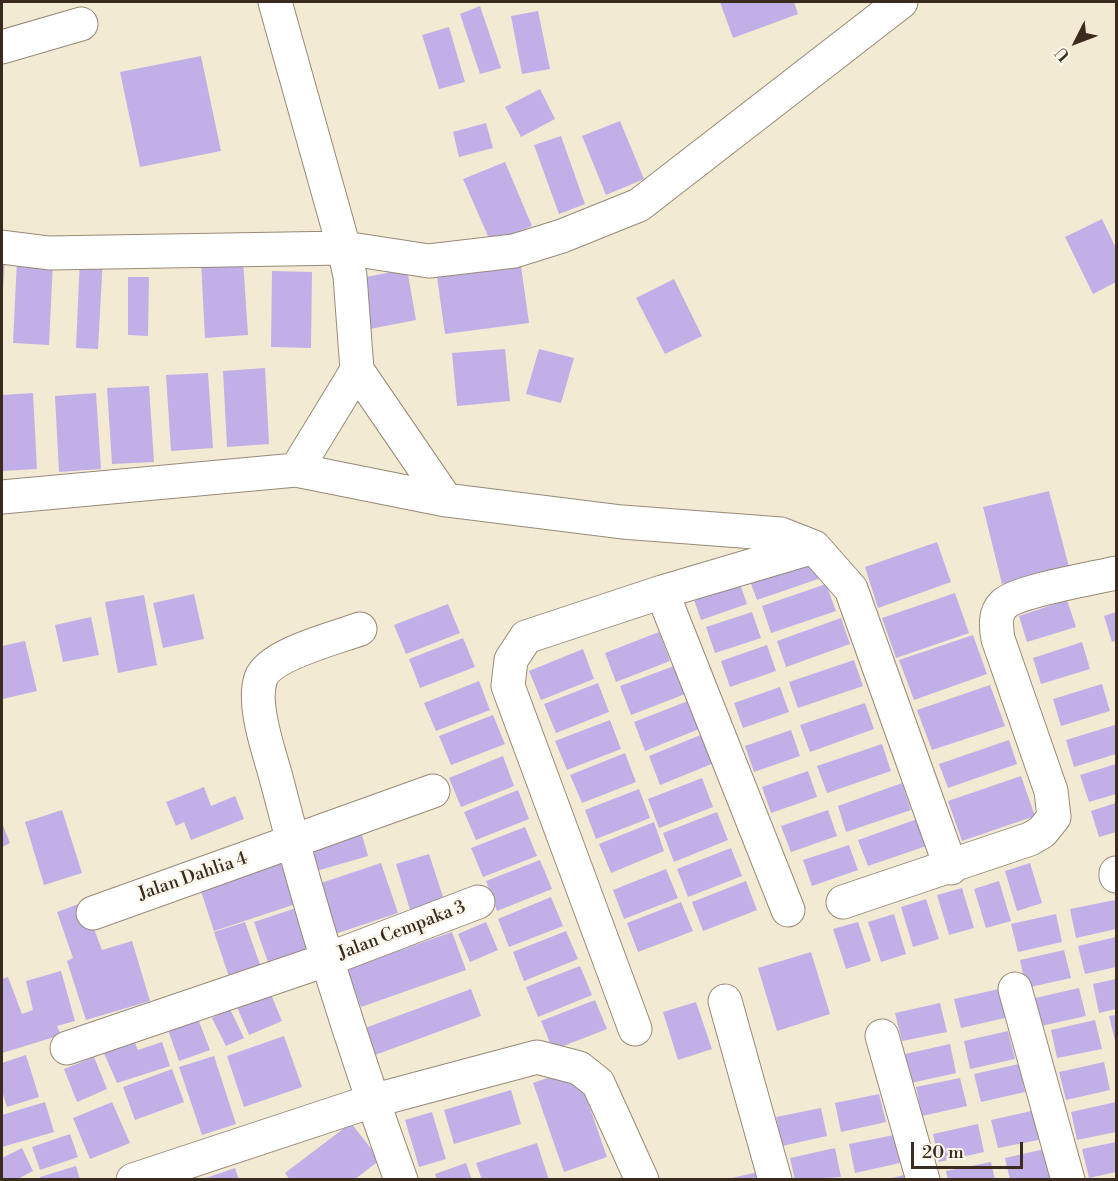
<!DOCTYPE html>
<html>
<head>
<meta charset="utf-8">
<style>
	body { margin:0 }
	#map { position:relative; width:1118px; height:1181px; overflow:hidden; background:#f3ead3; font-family:"Libre Bodoni",serif }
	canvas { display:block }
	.frame { position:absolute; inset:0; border:3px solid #3b2a1e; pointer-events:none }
	.north { position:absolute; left:1046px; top:12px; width:60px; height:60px; -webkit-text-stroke:4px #fbf7ec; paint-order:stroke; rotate:228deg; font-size:16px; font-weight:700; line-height:24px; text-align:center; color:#3b2a1e }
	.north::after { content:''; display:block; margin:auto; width:21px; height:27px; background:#3b2a1e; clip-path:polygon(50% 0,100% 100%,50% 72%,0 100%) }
	.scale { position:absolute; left:911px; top:1142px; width:112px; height:27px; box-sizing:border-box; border:3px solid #3b2a1e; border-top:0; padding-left:8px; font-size:18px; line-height:21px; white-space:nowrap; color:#3b2a1e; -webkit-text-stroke:4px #fbf7ec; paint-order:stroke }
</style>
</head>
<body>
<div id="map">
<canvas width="1118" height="1181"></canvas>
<div class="frame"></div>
<div class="north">U</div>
<div class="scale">20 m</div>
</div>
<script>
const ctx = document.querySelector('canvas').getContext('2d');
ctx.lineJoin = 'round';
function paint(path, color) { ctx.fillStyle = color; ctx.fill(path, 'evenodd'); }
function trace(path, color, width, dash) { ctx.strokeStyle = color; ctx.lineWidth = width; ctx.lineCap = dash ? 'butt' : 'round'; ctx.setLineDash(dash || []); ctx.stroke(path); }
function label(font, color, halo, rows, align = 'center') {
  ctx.font = font + ' "Libre Bodoni",serif'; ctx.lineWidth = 5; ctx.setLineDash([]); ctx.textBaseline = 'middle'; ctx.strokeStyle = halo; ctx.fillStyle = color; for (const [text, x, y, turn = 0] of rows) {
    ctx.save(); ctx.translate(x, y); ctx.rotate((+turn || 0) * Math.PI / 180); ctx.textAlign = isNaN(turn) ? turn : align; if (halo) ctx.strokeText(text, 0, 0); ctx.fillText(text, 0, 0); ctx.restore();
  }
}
const building = new Path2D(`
	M720,2H794L798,14L733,38Z
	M480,6L501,68L480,74L460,14Z
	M538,11L550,69L522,74L511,16Z
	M449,27L465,82L439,89L422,35Z
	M201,56L221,151L140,167L120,72Z
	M540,89L555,119L521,137L505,107Z
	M620,121L644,179L606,195L582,136Z
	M486,123L493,148L459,157L453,132Z
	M561,136L585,204L559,214L534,145Z
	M505,162L532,226L491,243L463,179Z
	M1102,219L1116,248V282L1093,294L1065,237Z
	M80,257L103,258L98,349L76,348Z
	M2,258L5,259L3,289H2Z
	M243,259L248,335L205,338L201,262Z
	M17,260L53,262L49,345L13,343Z
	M521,266L529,323L445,334L437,277Z
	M407,269L416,320L370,329L361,278Z
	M272,271L312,272L311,348L271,347Z
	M128,277H149L148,336L128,335Z
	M674,279L702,336L665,354L636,298Z
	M505,349L510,401L457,406L452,353Z
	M539,349L574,358L561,403L526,394Z
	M265,368L269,444L227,447L223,371Z
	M208,373L213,448L171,451L166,375Z
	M149,386L154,462L112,464L107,388Z
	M33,393L37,469L2,471V395Z
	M96,393L101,469L59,472L55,396Z
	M1049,491L1069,567L1002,584L983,507Z
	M937,542L951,582L878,608L865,567Z
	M812,551L821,578L757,600L747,573Z
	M738,578L747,604L701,620L692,594Z
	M826,584L836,611L771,633L762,606Z
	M955,593L969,633L896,658L882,618Z
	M194,594L204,639L163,648L153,603Z
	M144,595L157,665L118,673L105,602Z
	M1067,600L1076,627L1027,642L1019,616Z
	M448,604L460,633L406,654L394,625Z
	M752,612L761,638L715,653L706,627Z
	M1116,612V641L1112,642L1104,616Z
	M91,617L99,655L63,662L55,625Z
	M841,618L850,644L786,667L777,641Z
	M659,632L670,661L616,682L605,653Z
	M973,635L987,674L914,700L899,660Z
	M463,638L475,667L420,688L409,659Z
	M25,641L37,691L3,699L2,646Z
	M1082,642L1090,669L1041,684L1033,658Z
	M767,645L776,671L730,687L721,661Z
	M583,649L594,679L541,700L529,671Z
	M854,660L863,686L798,708L789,682Z
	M674,666L685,694L631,715L620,686Z
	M479,681L490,710L436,731L424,703Z
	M598,683L609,712L556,733L544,704Z
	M1102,684L1110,711L1061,726L1053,699Z
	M990,685L1005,726L932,750L917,710Z
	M780,687L789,712L743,728L734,703Z
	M688,701L699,729L645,751L634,722Z
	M865,703L874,729L810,752L800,725Z
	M493,715L505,744L451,765L439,736Z
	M610,720L621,749L567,770L555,741Z
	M1115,725L1116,754L1074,767L1066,740Z
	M791,730L800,756L754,772L745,746Z
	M703,734L714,763L660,785L649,756Z
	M1009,740L1017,764L948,788L939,764Z
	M882,744L891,771L827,793L817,766Z
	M625,753L636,782L582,803L570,775Z
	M503,756L514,786L461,807L449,778Z
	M1116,764V794L1089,802L1080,775Z
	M808,771L817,797L771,813L762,787Z
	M1021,776L1035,816L962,841L948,801Z
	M702,778L713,807L659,828L648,799Z
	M902,783L911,810L846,832L838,806Z
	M204,787L211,806L235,796L244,819L191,840L184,822L176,826L166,802Z
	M639,789L650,818L596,839L585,810Z
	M518,790L529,819L476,840L464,812Z
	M1116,803V832L1099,837L1091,811Z
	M62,810L82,873L44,885L25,822Z
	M828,810L837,836L791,852L781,826Z
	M717,812L728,840L674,862L663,833Z
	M923,817L932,844L868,866L858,840Z
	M654,822L664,851L611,873L599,844Z
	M2,823L10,843L2,847Z
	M525,827L537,856L483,877L471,848Z
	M360,828L368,856L313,872L305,845Z
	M849,845L858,870L812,886L803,860Z
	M731,848L742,876L688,897L677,869Z
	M429,854L444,900L410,910L396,864Z
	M280,855L296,904L214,931L198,882Z
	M540,860L552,889L497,911L486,881Z
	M381,863L398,913L335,934L318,884Z
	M1030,863L1042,903L1017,911L1005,871Z
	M666,869L678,898L624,919L613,890Z
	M746,881L757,910L703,931L692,902Z
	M999,881L1011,921L986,928L974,889Z
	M962,888L974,928L949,935L937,895Z
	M551,897L563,926L509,947L498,919Z
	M926,899L939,939L913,947L901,907Z
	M1115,900L1116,929L1076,938L1070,909Z
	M84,902L102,950L132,941L150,1001L86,1020L67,961L73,958L57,912Z
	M681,902L693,931L638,952L627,923Z
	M299,907L317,959L272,974L254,922Z
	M894,914L906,954L881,962L868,922Z
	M1056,914L1062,942L1018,952L1011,924Z
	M245,922L264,976L232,986L214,932Z
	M486,922L498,950L470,962L458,934Z
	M858,922L871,961L846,969L833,929Z
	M566,931L578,959L524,981L513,952Z
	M452,932L466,970L361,1007L347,969Z
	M1116,937V967L1085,974L1078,946Z
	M1064,950L1071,978L1026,988L1020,960Z
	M811,952L830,1014L777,1031L758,968Z
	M580,966L592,995L538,1017L526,987Z
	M61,971L75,1021L57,1026L61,1035L2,1053V979L8,977L22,1014L33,1010L26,981Z
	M1116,979V1009L1099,1013L1093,984Z
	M1079,988L1086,1016L1041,1026L1035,998Z
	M471,989L481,1016L375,1055L365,1028Z
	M999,989L1005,1018L961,1028L954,999Z
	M270,992L282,1021L249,1035L237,1007Z
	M595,1000L607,1029L553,1050L541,1021Z
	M696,1002L712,1049L678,1060L663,1012Z
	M940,1003L947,1032L902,1041L895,1013Z
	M230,1009L244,1038L226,1046L212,1018Z
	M1116,1015V1045L1109,1016Z
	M198,1019L210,1050L179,1061L168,1030Z
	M1095,1020L1102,1049L1057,1058L1051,1030Z
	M130,1031L138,1050L162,1042L170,1066L117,1083L99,1042Z
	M1008,1031L1015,1059L970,1069L964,1041Z
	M284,1036L302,1087L244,1107L227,1056Z
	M950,1044L956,1073L911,1083L905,1054Z
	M26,1055L39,1097L7,1107L2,1091V1063Z
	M214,1056L236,1124L202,1135L179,1067Z
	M94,1057L107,1089L77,1102L64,1069Z
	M1104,1062L1110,1090L1066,1100L1059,1072Z
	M1019,1064L1025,1092L981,1102L974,1074Z
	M576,1068L607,1157L564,1172L533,1083Z
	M172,1069L184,1102L135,1120L123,1087Z
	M960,1078L967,1106L922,1116L916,1087Z
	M511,1090L521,1124L454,1144L444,1110Z
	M879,1094L886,1122L841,1132L835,1103Z
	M45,1102L54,1132L2,1147V1115Z
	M112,1102L130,1143L90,1159L73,1118Z
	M1116,1102V1132L1077,1140L1071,1112Z
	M821,1108L827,1136L782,1146L776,1117Z
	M1036,1110L1043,1139L998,1148L991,1120Z
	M432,1112L446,1159L419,1167L405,1120Z
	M351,1123L380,1160L354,1180H290L285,1173Z
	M978,1124L984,1152L939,1162L933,1134Z
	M70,1134L78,1157L40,1170L32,1147Z
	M894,1135L900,1163L855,1173L849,1144Z
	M1116,1142V1172L1089,1178L1082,1149Z
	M537,1143L549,1180H482L476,1163Z
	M22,1148L33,1171L16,1180H2V1158Z
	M835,1148L841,1177L795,1180L790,1158Z
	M1049,1148L1056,1176L1041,1180H1010L1005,1158Z
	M991,1162L995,1180H948L946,1171Z
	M466,1163L472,1180H437L435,1174Z
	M76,1166L80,1180H41L40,1177Z
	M235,1168L239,1180H203V1179Z
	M763,1171L765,1180H727V1179Z
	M908,1174L909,1180H888V1179Z`);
const street = new Path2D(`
	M275,2L344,248L350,276L357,370L446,500
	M2,47L81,24
	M2,247L49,253L344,248L429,261L514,251L562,236L639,205L901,2
	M296,470L357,370
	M2,497L296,470L446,500L622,522L781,534L814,547L851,589L951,868
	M662,592L788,910
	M360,629C336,638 270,654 261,678C251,706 271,756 278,785C312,918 354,1050 401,1180
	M1116,873V876
	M843,902L1030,839L1042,832L1054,817L1051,791L998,639C996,627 994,613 1004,604C1018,591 1095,578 1116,573
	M93,913L433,791
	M1015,989L1068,1180
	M725,1001L775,1180
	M635,1029L508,686L511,660L526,637L662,592L814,547
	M882,1036L923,1180
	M67,1048L326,960L478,902
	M133,1180L372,1101L537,1057L579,1068L598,1083L642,1180`);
const streetNames = [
	["Jalan Dahlia 4",193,877,-19],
	["Jalan Cempaka 3",402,931,-21]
];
paint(building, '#c1b0e7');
trace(street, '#978a78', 35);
trace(street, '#fff', 33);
label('18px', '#3b2a1e', '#fbf7ec', streetNames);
</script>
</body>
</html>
